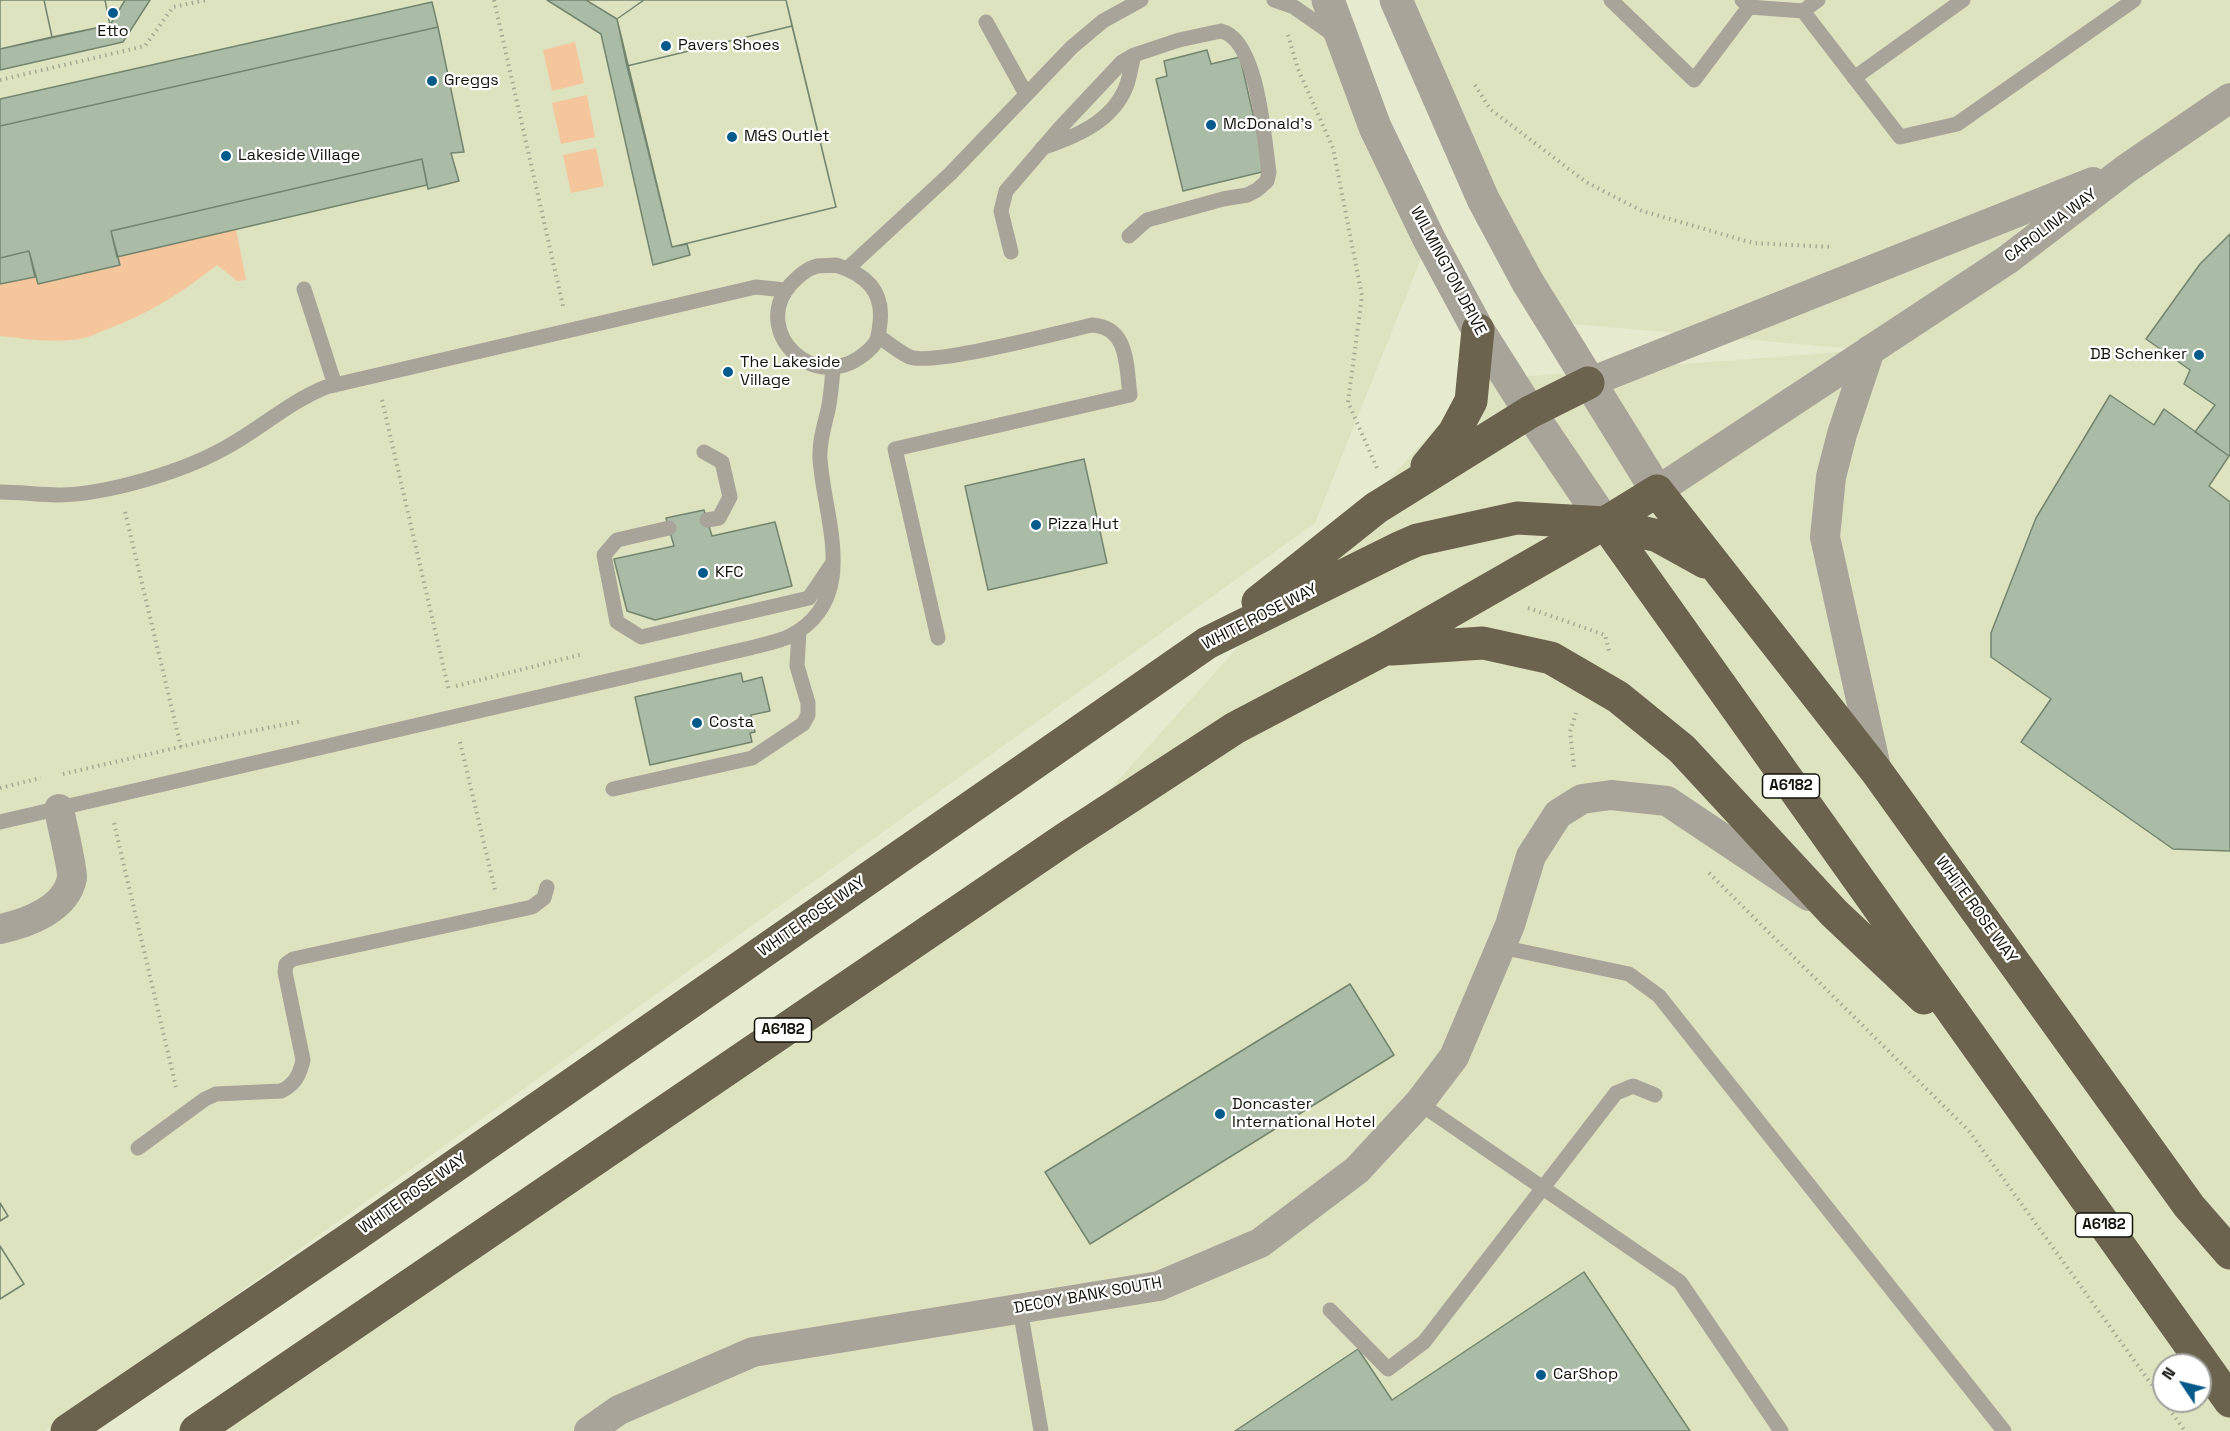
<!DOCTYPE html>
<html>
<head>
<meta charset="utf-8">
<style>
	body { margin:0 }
	#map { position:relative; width:2230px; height:1431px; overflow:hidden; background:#e6eace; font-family:"Space Grotesk",sans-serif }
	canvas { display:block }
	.north { position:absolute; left:2152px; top:1353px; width:60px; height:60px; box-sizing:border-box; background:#fff; border:2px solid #a0a09d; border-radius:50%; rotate:305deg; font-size:16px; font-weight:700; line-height:24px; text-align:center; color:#111209 }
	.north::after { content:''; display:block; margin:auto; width:21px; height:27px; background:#055a8c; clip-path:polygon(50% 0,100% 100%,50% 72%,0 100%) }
</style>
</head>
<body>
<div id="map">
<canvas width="2230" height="1431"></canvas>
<div class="north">N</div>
</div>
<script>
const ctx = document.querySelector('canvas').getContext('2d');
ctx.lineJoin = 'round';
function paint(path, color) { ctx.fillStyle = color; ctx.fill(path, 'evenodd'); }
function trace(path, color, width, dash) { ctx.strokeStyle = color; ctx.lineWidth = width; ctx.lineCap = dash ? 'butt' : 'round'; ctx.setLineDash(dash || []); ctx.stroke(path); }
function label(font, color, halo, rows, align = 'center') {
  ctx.font = font + ' "Space Grotesk",sans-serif'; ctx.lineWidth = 4.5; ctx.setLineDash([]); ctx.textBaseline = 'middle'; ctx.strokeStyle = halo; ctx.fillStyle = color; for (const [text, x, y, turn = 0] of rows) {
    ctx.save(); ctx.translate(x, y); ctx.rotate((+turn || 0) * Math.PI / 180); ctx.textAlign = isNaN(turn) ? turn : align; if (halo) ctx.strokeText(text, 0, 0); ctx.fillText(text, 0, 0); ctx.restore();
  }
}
const built = new Path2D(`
	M0,0H1328L1429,239L1315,523L45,1431H0Z
	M1396,0H2230V1431H196L1065,839L1479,380L1865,350L1552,322ZM2164,1365H2200V1401H2164Z`);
const green = new Path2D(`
	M575,42L584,83L552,91L543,50Z
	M587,95L595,137L561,144L552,103Z
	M596,148L604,186L571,193L563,155Z
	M236,229L246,280L237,281L217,265C183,292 147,315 105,330C97,333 88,338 79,339C53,343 26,339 0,336V284L35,277L38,284L119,265L117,257Z`);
const building = new Path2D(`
	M0,0H125L110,25L0,49Z
	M0,0H44L52,37L0,49Z
	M44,0H105L110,25L52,37Z
	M105,0H125L110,25Z
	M125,0H150L123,42L0,70V49L110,25Z
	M547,0H586L617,19L672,247L687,244L690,255L653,265L601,34Z
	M586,0H786L836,207L672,247L617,19Z
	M586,0H644L617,19Z
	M644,0H786L792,26L627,66L617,19Z
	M432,2L438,27L0,126V99Z
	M792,26L836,207L672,247L627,66Z
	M438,27L464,152L451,153L459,181L428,189L422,159L111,231L120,265L38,284L29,251L0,258V126Z
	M1207,50L1211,64L1240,57L1266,171L1183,191L1156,79L1167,76L1164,61Z
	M422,159L427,185L117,257L111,231Z
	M2230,234V454L2229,456L2195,432L2215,405L2184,384L2190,370L2146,339L2200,264Z
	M29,251L35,277L0,284V258Z
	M2110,395L2154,425L2164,409L2229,456L2209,486L2230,502V851L2173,849L2021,742L2051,699L1991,657V633L2036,518Z
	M1084,459L1107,563L988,590L965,486Z
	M704,510L712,536L775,522L792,586L655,620L627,611L614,559L674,546L666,518Z
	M741,673L743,682L762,677L770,711L751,715L755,732L750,733L752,742L650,765L635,697Z
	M1350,984L1394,1055L1090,1244L1045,1172Z
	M0,1203L8,1216L0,1221Z
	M0,1203L8,1216L0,1221Z
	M0,1246L24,1284L0,1299Z
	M0,1246L24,1284L0,1299Z
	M1584,1272L1690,1431H1235L1358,1349L1392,1400Z`);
const path = new Path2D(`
	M494,0L563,306
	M1288,35L1298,69L1333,148L1362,296L1348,402L1377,468
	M0,80L145,46L173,7L206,0
	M1475,85L1490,109L1586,182L1642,211L1753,243L1832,247
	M382,400L449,691
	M125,512L181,747
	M1528,608L1605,635L1609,651
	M456,686L583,654
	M460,742L495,890
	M1574,767L1570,732L1576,713
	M63,774L227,736L302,721
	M0,788L41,778
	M114,823L176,1087
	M1709,873L1969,1131L2185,1431`);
const service = new Path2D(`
	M1274,0L1294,7L1334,35
	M1611,0L1694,80L1749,7L1742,0
	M1818,0L1803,11L1900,137L1957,124L2134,0
	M1749,7L1803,11
	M986,22L1026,94
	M1854,78L1963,0
	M1042,148C1075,137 1112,122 1126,87C1130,77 1131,65 1134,55
	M1011,252L1001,211L1006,191L1060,128L1122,62L1134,55L1179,40L1221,31C1258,39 1264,139 1269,172L1267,181L1257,190L1247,195L1223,199L1147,220L1129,236
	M836,265C865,274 884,291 880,323C878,337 879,341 868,351C815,399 749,330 791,284C799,276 806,269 817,266C823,265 830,266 836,265Z
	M847,269L950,174L1072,47L1103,21L1141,0
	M304,289L335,385
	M879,337C889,343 900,353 910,357C933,366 1061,332 1092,325C1129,327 1126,366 1130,395L895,449L938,638
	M704,452L722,462L730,497L719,518L707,520
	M0,492C20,492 40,495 59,495C108,494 182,472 225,448C260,429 289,402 326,387L756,287L785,290
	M669,528L617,540L604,555L617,622L641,637L809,598L832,564
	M613,789L752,758L803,724L808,715V703L797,666L799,631
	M0,822L750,648C764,644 778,642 790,636C861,599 824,519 820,459C819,442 824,427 828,410C831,396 832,382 833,368
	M1501,947L1629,974L1659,996L2004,1431
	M1419,1103L1680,1282L1781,1431
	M138,1148L205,1099L216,1094L281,1091C295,1085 300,1074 303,1060L285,972L286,964L293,959L532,907L544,898L547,887
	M1020,1309L1041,1431
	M1330,1310L1388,1369L1424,1342L1616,1093L1633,1086L1655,1095`);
const minor = new Path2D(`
	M1870,350L1842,434L1831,477L1825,537L1877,772
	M1588,383L2093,182
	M1657,491L2007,260L2126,169L2230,98
	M0,929C28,923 66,909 72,878C73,869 61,821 59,809
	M589,1431L619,1410L753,1352L1159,1286L1260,1243L1357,1170L1419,1103L1454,1057L1510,925L1531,856L1558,814L1582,799L1611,795L1667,801L1809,896`);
const tertiary = new Path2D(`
	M1328,0L1375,127L1429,239L1478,330L1530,412L1605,523
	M1396,0L1483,199L1527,281L1657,491`);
const trunk = new Path2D(`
	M1427,466L1454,433L1471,401L1478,330
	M1605,523L2230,1401
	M1258,602L1376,508L1530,412L1588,383
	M1392,649L1483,643L1551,658L1618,697L1682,749L1834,913L1924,998
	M67,1431L354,1236L1207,643L1401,547L1417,540L1517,518L1605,523L1658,536L1705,562
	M196,1431L1065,839L1235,728L1383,650L1605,523L1657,491L1877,772L2189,1206L2230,1253`);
const markers = [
	[113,13,6,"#055a8c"],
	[666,46,6,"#055a8c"],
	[432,81,6,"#055a8c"],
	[1211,125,6,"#055a8c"],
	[732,137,6,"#055a8c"],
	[226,156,6,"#055a8c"],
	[2199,355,6,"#055a8c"],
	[728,372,6,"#055a8c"],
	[1036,525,6,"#055a8c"],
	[703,573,6,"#055a8c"],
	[697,723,6,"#055a8c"],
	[1220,1114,6,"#055a8c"],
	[1541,1375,6,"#055a8c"]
];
const shields = [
	[1791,786,57],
	[783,1030,57],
	[2104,1225,57]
];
const shieldNames = [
	["A6182",1791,786],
	["A6182",783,1030],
	["A6182",2104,1225]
];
const poiNames = [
	["Etto",113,32,"center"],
	["Pavers Shoes",678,46],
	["Greggs",444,81],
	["McDonald's",1223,125],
	["M&S Outlet",744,137],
	["Lakeside Village",238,156],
	["DB Schenker",2187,355,"right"],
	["The Lakeside",740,363],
	["Village",740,381],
	["Pizza Hut",1048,525],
	["KFC",715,573],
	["Costa",709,723],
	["Doncaster",1232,1105],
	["International Hotel",1232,1123],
	["CarShop",1553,1375]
];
const streetNames = [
	["CAROLINA WAY",2051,226,-37],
	["WILMINGTON DRIVE",1448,271,62],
	["WHITE ROSE WAY",1260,617,-27],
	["WHITE ROSE WAY",1976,910,54],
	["WHITE ROSE WAY",812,917,-35],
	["WHITE ROSE WAY",413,1194,-35],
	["DECOY BANK SOUTH",1088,1296,-10]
];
paint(built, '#dee3bf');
paint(green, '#f5c59c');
paint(building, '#aabca6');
trace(building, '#73856f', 1.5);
trace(path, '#a6a992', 4, [1.5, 4.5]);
trace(service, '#a9a499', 15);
trace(minor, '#a9a499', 30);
trace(tertiary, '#a9a499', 33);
trace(trunk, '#6c634e', 33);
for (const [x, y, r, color] of markers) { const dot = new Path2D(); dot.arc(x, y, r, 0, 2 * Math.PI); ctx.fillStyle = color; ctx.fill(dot); trace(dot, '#fff', 2); }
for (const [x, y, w] of shields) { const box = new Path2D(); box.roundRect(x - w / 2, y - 12, w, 24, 4.5); ctx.fillStyle = '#fff'; ctx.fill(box); trace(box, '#111209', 1.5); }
label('bold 15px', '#111209', null, shieldNames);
label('16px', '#111209', '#fff', poiNames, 'left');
label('16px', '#111209', '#fff', streetNames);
</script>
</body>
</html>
